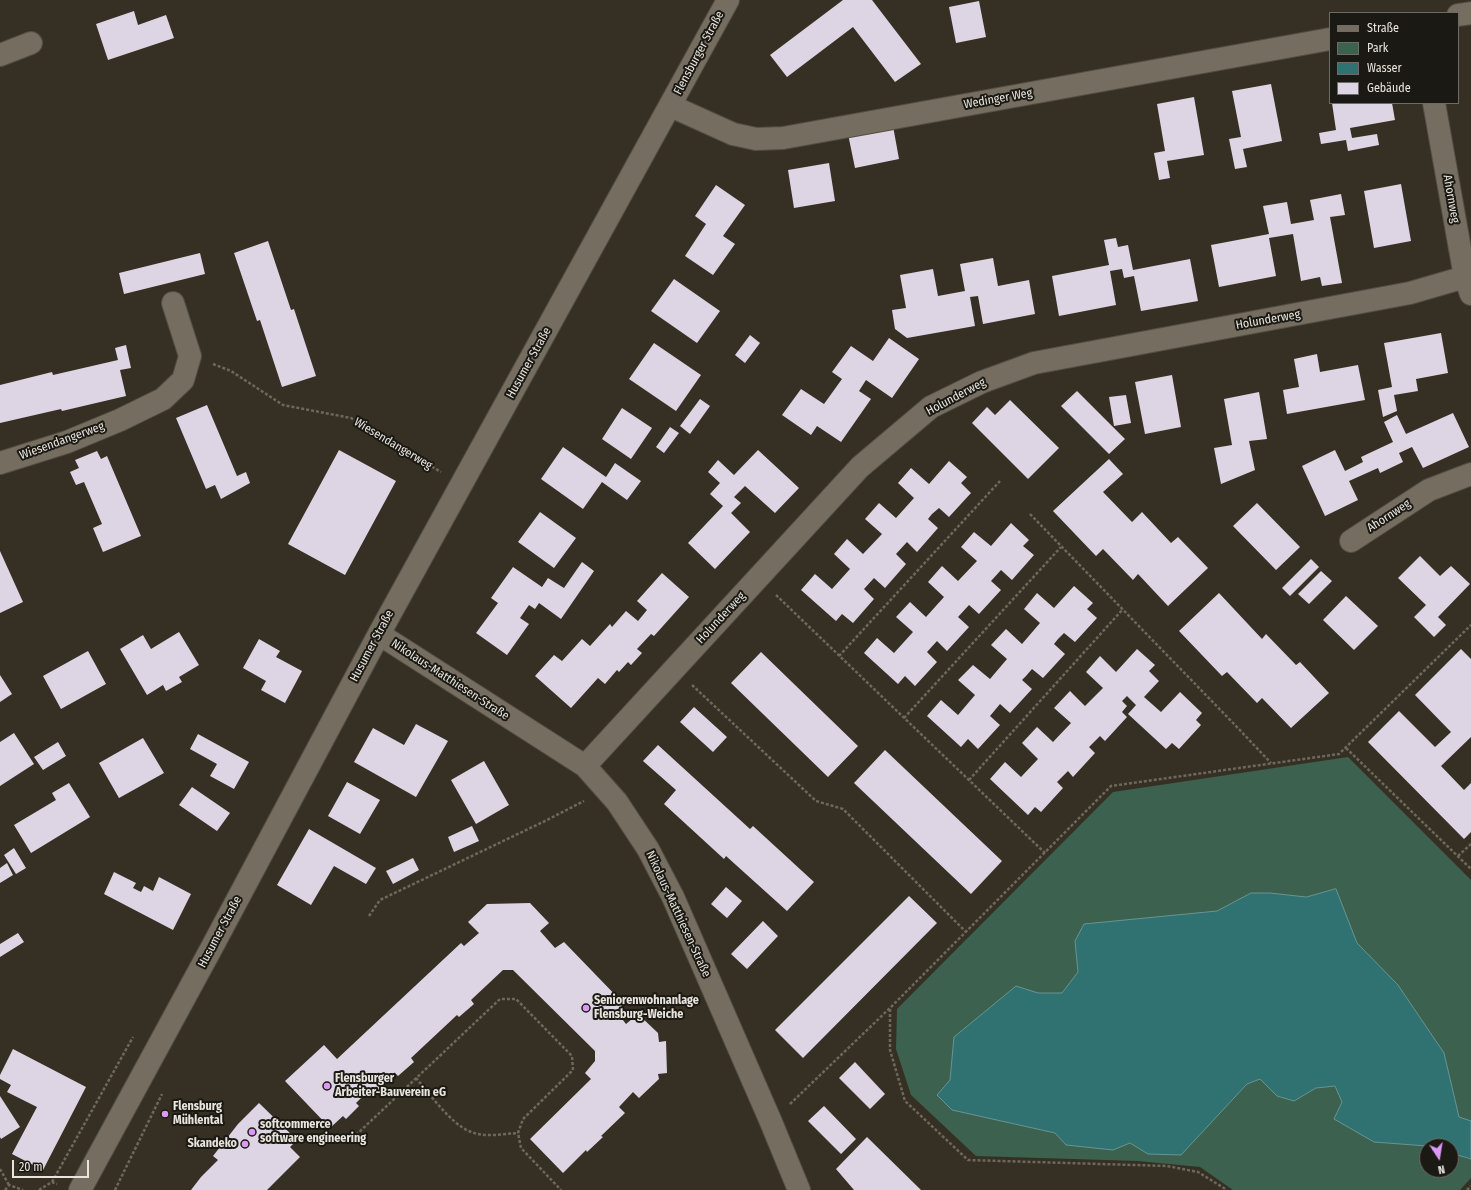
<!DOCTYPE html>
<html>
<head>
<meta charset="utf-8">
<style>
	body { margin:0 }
	#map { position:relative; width:1471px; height:1190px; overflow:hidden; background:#363024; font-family:"Fira Sans Condensed",sans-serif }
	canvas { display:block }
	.legend { position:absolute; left:1329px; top:12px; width:130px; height:92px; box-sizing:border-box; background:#1b1913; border:1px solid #6d6b64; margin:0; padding:5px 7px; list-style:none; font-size:12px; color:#e9e5de }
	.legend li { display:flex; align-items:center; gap:8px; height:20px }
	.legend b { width:20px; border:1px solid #6d6b64 }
	.north { position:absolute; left:1419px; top:1138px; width:40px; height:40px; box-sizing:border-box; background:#1b1913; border:1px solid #6d6b64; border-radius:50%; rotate:168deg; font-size:11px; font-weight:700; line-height:16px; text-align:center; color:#e9e5de }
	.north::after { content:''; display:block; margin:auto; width:14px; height:18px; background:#db99f5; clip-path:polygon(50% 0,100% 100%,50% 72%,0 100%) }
	.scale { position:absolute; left:12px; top:1160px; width:77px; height:18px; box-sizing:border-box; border:2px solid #e9e5de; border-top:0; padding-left:5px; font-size:12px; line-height:14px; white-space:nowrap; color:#e9e5de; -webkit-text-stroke:3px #1b1913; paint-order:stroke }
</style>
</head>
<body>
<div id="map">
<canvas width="1471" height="1190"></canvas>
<ul class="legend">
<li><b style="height:5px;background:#746d60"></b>Straße</li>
<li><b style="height:11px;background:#3c614f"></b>Park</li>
<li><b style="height:11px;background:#307272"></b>Wasser</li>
<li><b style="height:11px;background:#ddd5e4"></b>Gebäude</li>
</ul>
<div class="north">N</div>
<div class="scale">20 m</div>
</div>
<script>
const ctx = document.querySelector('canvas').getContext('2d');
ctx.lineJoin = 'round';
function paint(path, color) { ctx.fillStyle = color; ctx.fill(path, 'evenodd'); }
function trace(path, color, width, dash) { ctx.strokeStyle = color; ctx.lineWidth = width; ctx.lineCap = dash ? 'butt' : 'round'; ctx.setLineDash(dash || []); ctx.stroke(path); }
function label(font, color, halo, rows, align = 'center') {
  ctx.font = font + ' "Fira Sans Condensed",sans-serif'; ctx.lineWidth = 4; ctx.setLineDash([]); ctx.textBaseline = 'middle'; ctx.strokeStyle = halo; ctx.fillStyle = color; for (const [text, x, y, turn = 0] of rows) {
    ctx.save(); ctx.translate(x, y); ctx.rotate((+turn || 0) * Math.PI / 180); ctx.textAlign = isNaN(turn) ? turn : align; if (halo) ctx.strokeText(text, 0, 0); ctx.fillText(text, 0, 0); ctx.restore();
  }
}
const green = new Path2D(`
	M1348,757L1471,880V1178L1460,1190H1233L1200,1167L1138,1161L976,1156L911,1095L896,1049L897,1009L1113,792ZM1427,1146H1451V1170H1427Z`);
const water = new Path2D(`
	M1336,889L1357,943L1398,985L1444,1053L1459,1117L1471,1121V1159L1451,1153V1146H1427L1374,1142L1334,1119L1342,1102L1335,1086L1316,1088L1294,1101L1277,1096L1260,1079L1247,1084L1181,1155L1148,1154L1130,1143L1113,1150L1066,1145L1055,1133L952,1110L937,1095L950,1080L954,1037L1016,986L1038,993H1062L1078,972L1075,941L1084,924L1217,911L1251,893H1270L1306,897Z`);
const building = new Path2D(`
	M843,0H872L921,64L895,82L853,27L787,77L770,55Z
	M979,1L986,37L956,43L949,7Z
	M134,11L138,25L166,15L174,38L108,60L96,24Z
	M1271,84L1282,141L1243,149L1247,167L1235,169L1229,139L1241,137L1232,91Z
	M1194,97L1204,155L1167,161L1170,178L1159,180L1154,153L1165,151L1157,104Z
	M1332,103H1392L1395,120L1350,128L1352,138L1377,134L1379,145L1348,151L1346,140L1321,144L1319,133L1336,130Z
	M893,126L899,159L855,168L848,134Z
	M829,163L835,201L794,208L788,170Z
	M1401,184L1411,241L1374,248L1364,191Z
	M716,185L745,205L723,236L735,244L713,275L685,256L706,224L695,216Z
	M1341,194L1345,215L1330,217L1342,283L1322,286L1320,277L1301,281L1293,234L1269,238L1276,276L1219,287L1211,245L1269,234L1263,206L1287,202L1291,224L1314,220L1310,200Z
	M1116,238L1118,247L1128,245L1133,270L1190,259L1198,301L1141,311L1134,276L1124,278L1122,269L1110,271L1116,305L1059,316L1052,276L1109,265L1104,240Z
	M268,241L291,310L294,309L316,376L282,387L260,320L257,321L234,253Z
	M200,253L205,274L124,294L119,273Z
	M993,258L998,286L1029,280L1035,314L983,324L978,296L970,297L975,326L907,338L895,329L892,310L906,308L900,275L933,269L938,296L965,291L960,264Z
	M674,279L720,311L697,343L651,311Z
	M1441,333L1448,373L1416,379L1418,391L1394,395L1397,411L1383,417L1378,390L1392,387L1384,343Z
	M750,335L760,343L745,363L735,355Z
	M889,338L919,359L892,398L866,380L859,391L871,399L841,442L817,426L811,435L782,415L801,389L824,404L842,379L832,372L851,346L873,361Z
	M654,343L701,375L676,411L629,379Z
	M126,345L131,368L120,370L126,396L62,411L61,409L0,423V385L52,372L53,375L118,360L115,348Z
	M1317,354L1320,372L1358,365L1365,400L1287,414L1283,390L1299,387L1294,359Z
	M1172,375L1181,427L1145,434L1135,382Z
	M1077,391L1125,439L1109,454L1061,406Z
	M1259,392L1267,439L1249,441L1255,470L1221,484L1214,448L1232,445L1224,399Z
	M1126,395L1131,423L1114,426L1109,397Z
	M700,399L710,406L690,434L680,426Z
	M1010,400L1059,448L1028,479L972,423L987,407L995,415Z
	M207,405L237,476L246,472L250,483L221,499L215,485L206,489L176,418Z
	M622,408L652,428L631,459L602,439Z
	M1453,413L1469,447L1423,468L1412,447L1399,453L1403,462L1380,473L1378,468L1349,481L1358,500L1325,516L1302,466L1335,450L1345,471L1363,462L1361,457L1393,442L1384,422L1397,415L1406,434Z
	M670,427L679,433L664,453L656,447Z
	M563,447L606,477L615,463L641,481L627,500L602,482L583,509L541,479Z
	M339,450L396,481L345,575L288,544Z
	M758,450L799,488L775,513L745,486L734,497L741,503L731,513L750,532L715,569L688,543L723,506L710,494L720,483L708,472L718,460L734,475Z
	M97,451L101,459L107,456L141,536L103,552L93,528L102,524L84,482L76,485L70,472L79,468L75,460Z
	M1109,459L1123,474L1103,492L1132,522L1142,512L1171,543L1178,537L1208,568L1168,606L1138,574L1133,580L1103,549L1096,556L1053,511Z
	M949,461L967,477L961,483L971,493L949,517L939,508L932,514L928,519L938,528L917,552L907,542L896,554L906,564L885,588L874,578L864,589L874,599L853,623L842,614L836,621L801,590L815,574L832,589L850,569L834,554L847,539L863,554L882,534L865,519L879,503L896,518L914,498L898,483L911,468L929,484Z
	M1257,503L1300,547L1276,570L1233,526Z
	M540,512L576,538L554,568L518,542Z
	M1011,523L1029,540L1023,546L1034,555L1012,580L1001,570L991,581L1001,590L979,614L969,605L958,617L969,627L947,651L937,641L927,652L937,662L915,686L905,676L898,684L864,653L877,638L894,653L913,632L896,617L910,602L926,617L944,597L928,582L942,566L958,581L977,561L961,547L974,532L991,546Z
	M0,551L23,602L0,613Z
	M1420,556L1440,576L1451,566L1470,584L1438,617L1446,625L1434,637L1414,617L1426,605L1398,578Z
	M1311,559L1319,567L1290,596L1282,588Z
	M582,562L594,571L561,619L539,603L535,609L529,605L520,618L529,624L507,655L476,633L498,603L491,598L513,567L542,587L548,578L564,588Z
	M1321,571L1332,581L1309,604L1298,594Z
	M662,573L689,597L654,636L651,634L637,649L642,653L631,665L628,662L619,672L617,670L605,684L598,678L571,708L535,676L554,655L562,661L582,639L590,646L610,624L612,627L626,611L638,621L647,610L637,601Z
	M1074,586L1093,603L1087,609L1097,618L1075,642L1064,633L1058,639L1054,644L1065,654L1043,678L1032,669L1026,676L1022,680L1032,689L1010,713L1000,704L990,716L1000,725L978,749L968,739L961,747L927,716L941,700L958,715L975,695L958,680L973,665L990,679L1007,659L991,645L1006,629L1022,644L1040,623L1024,609L1037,593L1054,608Z
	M1219,593L1262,639L1266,634L1296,665L1300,662L1329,693L1291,728L1262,698L1257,703L1227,672L1222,676L1179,631Z
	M1346,596L1378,626L1354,650L1323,620Z
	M179,632L199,665L179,677L182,682L166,691L163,685L147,695L120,649L143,635L151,649Z
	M259,639L280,651L276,657L302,671L285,703L261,690L266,681L243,668Z
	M1137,649L1155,665L1149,671L1159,681L1144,697L1161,712L1180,692L1202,713L1196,720L1201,725L1179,749L1172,743L1166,749L1128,714L1136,705L1127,696L1122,701L1127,706L1122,712L1127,717L1105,741L1100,736L1089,747L1095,753L1073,777L1068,771L1057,782L1063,788L1041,812L1035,807L1028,815L990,779L1005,762L1021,777L1038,759L1022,743L1037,727L1053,742L1071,723L1054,708L1070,691L1085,706L1103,688L1086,672L1100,656L1116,672Z
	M1461,649L1471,659V737L1441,766L1464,790L1471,783V832L1464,839L1368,742L1399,711L1435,747L1451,732L1415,695Z
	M88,651L106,684L61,709L43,676Z
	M761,652L858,746L828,777L731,683Z
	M0,675L12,694L0,702Z
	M694,707L727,737L713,752L680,722Z
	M416,724L448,741L416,797L354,762L373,728L404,745Z
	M14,733L34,764L0,786V742Z
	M198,734L249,762L234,789L210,776L217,764L190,749Z
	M143,738L164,773L119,798L99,763Z
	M58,742L66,756L43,770L34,757Z
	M658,745L750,829L753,826L814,882L787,911L726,856L724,859L664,804L676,790L643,761Z
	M885,750L1002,861L971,894L854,783Z
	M484,761L509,805L476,824L451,780Z
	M347,782L380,800L360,834L328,816Z
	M69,783L90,817L31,853L14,825L56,800L52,793Z
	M192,787L230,813L217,831L179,805Z
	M472,826L479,841L454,852L448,837Z
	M309,829L376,868L366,884L334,866L311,905L277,885Z
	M14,848L26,868L16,874L4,855Z
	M413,858L419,870L393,884L386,871Z
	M7,863L13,875L0,883V868Z
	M114,872L136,883L133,888L141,892L144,886L153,891L159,877L191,894L173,930L104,894Z
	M726,887L742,901L727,918L711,904Z
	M909,896L937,923L803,1058L775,1030Z
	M530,903L549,923L540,931L555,948L564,942L624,1004L616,1011L626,1024L638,1014L658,1033L659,1042L666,1041L667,1073L658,1074L659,1079L639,1098L633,1092L619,1107L625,1113L601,1136L603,1137L587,1152L586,1150L563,1173L530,1139L591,1079L585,1073L595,1061V1051L513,970H503L471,1000L474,1004L459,1017L457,1015L411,1058L414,1062L398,1076L396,1074L372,1096L368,1091L356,1103L359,1106L346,1119L343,1116L330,1128L285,1081L324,1045L337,1059L461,943L464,946L479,933L468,922L487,904Z
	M763,921L778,936L747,969L731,954Z
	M18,933L24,942L0,957V944Z
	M13,1049L86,1087L43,1170L12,1154L37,1107L7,1092L11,1085L0,1079V1075Z
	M855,1062L885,1094L870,1109L839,1078Z
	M0,1096L20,1127L1,1139L0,1137Z
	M259,1103L297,1140L290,1147L300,1157L267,1190H191L201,1177L218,1160L213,1156L238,1124Z
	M824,1106L856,1139L841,1154L808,1121Z
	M867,1137L921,1190H854L836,1169Z`);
const path = new Path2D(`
	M213,364L231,371L283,405L351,418L441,472
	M1030,514L1235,725L1271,763
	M776,595L1045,853
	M839,656L1000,481
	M692,685L816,801L843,809L966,932
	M904,718L1061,547
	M1346,748L1471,869
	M969,780L1123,609
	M1458,856L1471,844
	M369,916L380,900L545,821L584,801
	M890,1009V1050L905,1101L968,1160L1167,1166L1198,1172L1227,1190
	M416,1078C429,1093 451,1124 469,1131C484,1138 502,1134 518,1133
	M790,1104L890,1008L1111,786L1339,754L1471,625
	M356,1135L500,999H516L572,1056L573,1070L523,1119L518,1133L521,1148L561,1190
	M0,1169L9,1185
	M52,1182L133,1037
	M5,1190L9,1185L23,1190
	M39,1190L52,1182L57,1184
	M115,1190L162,1094
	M1467,1190L1471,1186`);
const minor = new Path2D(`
	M1458,15L1471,13
	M0,55L31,43
	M1434,103L1465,277L1471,294
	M671,106L733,134L756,139L783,138L1330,39
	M0,463L67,442L120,420L163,399L183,380L190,356L173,303
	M1351,541L1429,490L1471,474
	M379,634L585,766L617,802L648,849L673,897L771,1122L799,1190
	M585,766L860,467L931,407L982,382L1034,363L1410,293L1465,277
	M80,1190L211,949L379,634L728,0`);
const markers = [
	[586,1008,4,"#db99f5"],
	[327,1086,4,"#db99f5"],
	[165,1114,4,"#db99f5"],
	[252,1132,4,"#db99f5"],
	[245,1144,4,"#db99f5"]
];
const streetNames = [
	["Flensburger Straße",699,53,-62],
	["Wedinger Weg",998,99,-10],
	["Ahornweg",1451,199,80],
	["Holunderweg",1268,320,-10],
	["Husumer Straße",529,363,-61],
	["Holunderweg",956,397,-28],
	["Wiesendangerweg",62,441,-20],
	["Wiesendangerweg",393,444,31],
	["Ahornweg",1389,516,-33],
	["Holunderweg",721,618,-47],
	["Husumer Straße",372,646,-62],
	["Nikolaus-Matthiesen-Straße",450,680,33],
	["Nikolaus-Matthiesen-Straße",678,914,65],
	["Husumer Straße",220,932,-62]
];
const poiNames = [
	["Seniorenwohnanlage",594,1001],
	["Flensburg-Weiche",594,1015],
	["Flensburger",335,1079],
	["Arbeiter-Bauverein eG",335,1093],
	["Flensburg",173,1107],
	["Mühlental",173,1121],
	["softcommerce",260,1125],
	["software engineering",260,1139],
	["Skandeko",237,1144,"right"]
];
paint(green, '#3c614f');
paint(water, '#307272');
trace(water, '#689492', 1);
paint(building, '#ddd5e4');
trace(minor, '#534d43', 24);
trace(path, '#6d685d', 2.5, [3, 2]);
trace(minor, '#746d60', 22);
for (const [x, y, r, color] of markers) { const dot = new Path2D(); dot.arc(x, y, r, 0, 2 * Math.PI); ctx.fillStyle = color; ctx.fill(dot); trace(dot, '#1b1913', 1.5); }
label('12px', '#e9e5de', '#1b1913', streetNames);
label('bold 12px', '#e9e5de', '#1b1913', poiNames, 'left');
</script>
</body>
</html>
